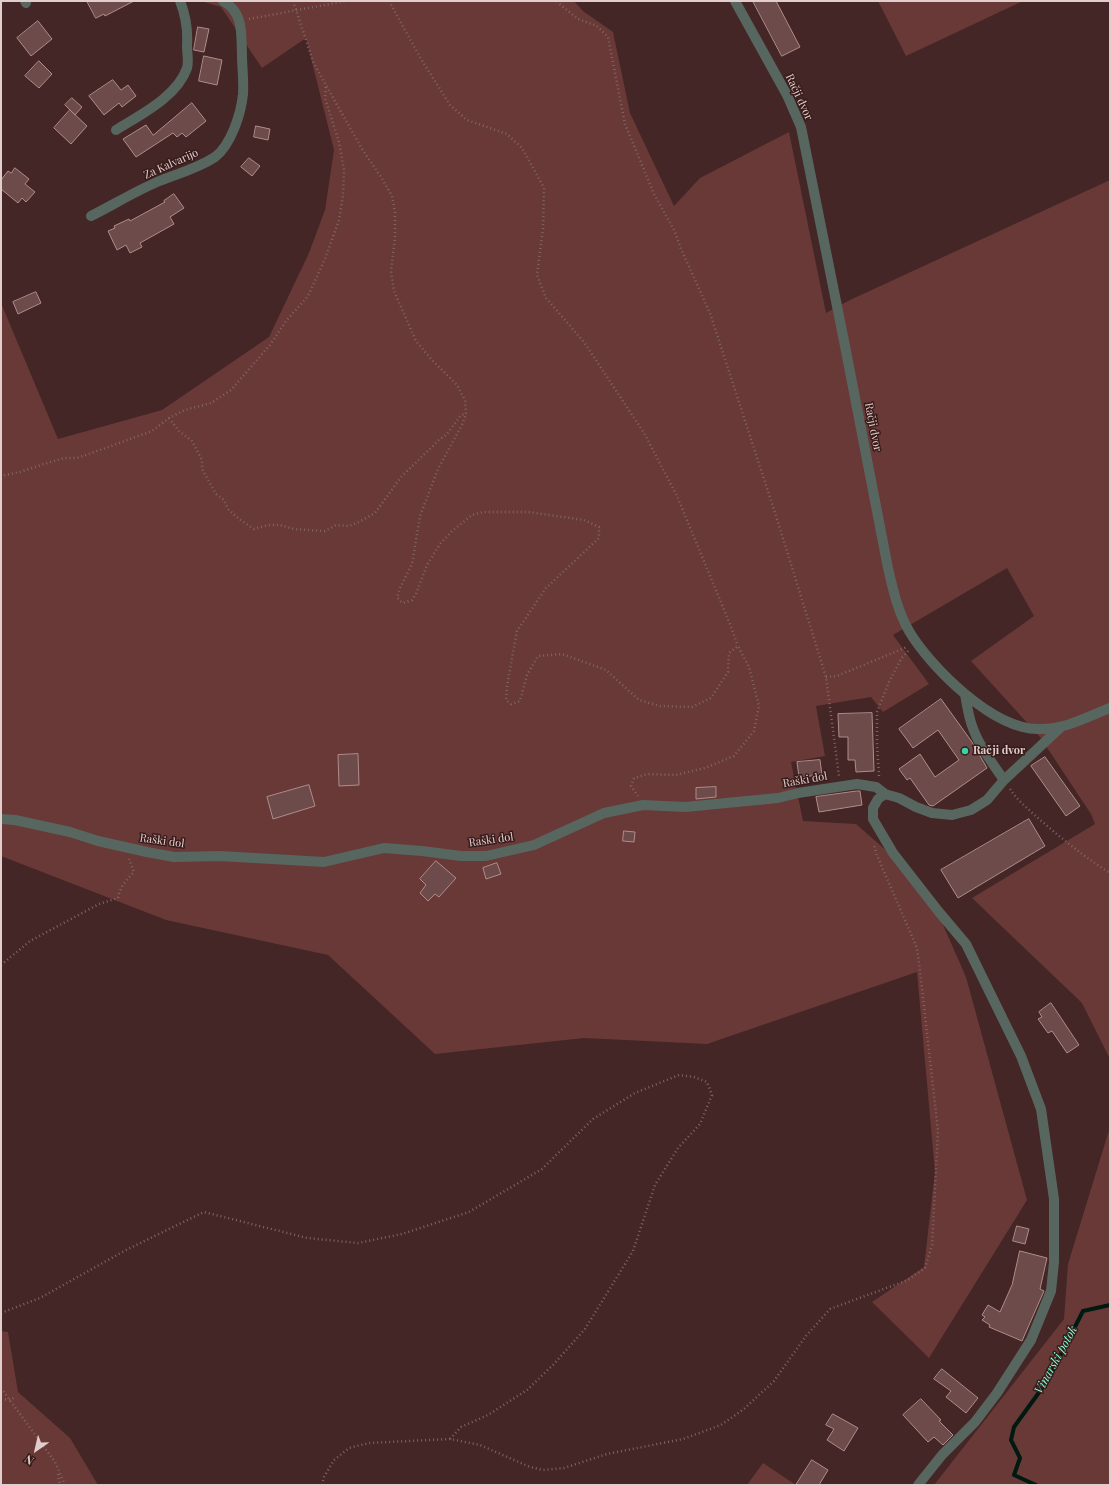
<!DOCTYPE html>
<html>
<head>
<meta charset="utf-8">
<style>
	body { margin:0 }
	#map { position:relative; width:1111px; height:1486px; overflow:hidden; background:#432625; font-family:"Playfair Display",serif }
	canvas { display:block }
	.frame { position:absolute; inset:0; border:2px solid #e0cdcc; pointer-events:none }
	.north { position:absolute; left:16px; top:1430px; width:40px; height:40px; -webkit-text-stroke:3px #381c1b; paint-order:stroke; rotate:214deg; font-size:11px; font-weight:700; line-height:16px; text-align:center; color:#e0cdcc }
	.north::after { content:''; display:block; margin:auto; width:14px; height:18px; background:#e0cdcc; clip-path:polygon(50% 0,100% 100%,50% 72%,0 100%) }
</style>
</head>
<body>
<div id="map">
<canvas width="1111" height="1486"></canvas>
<div class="frame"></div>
<div class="north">N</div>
</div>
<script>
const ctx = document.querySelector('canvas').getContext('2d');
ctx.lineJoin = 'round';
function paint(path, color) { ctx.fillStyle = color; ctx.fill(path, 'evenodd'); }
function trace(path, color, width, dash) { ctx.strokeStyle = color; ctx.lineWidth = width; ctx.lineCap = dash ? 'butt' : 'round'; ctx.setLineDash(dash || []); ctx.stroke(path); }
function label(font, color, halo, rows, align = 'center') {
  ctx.font = font + ' "Playfair Display",serif'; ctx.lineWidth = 3; ctx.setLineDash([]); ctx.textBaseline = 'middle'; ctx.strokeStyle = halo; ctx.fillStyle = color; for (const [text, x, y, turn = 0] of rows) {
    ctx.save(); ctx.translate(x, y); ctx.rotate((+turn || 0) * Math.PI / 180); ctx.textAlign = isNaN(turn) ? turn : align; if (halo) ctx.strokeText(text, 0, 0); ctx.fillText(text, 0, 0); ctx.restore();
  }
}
const green = new Path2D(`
	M201,1H574L583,11L613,32L630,113L674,206L700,178L789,132L826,313L850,300L1110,180V1059L1082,1003L972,898L1095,824L1091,814L1040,737L971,661L1034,616L1007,568L893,635L929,684L883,712L871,697L816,706L825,756L791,762L803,821L856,824L896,859L940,918L966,977L1027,1200L929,1358L872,1302L924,1267L935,1172L917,972L707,1044L584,1038L435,1054L328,955L166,920L1,856V303L58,439L162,410L269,337L309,253L325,210L334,150L306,38L262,68L221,7Z
	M878,1H1023L906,56Z
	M1110,1127V1485H934L1064,1319L1068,1264Z
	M1,1331L8,1332L18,1392L70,1438L98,1485H1Z
	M763,1463L796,1485H747Z`);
const stream = new Path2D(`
	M1036,1485L1014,1475L1020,1458L1011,1440L1014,1427L1048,1380L1083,1311L1110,1305`);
const building = new Path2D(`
	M87,1H134L105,16L104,14L96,18Z
	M753,1H776L800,47L782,56Z
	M38,21L52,39L31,56L17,38Z
	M198,27L209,29L204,52L194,50Z
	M204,56L222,60L217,85L199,81Z
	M39,61L52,74L39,88L25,76Z
	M113,80L121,90L128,85L136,96L122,107L119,103L104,115L89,96Z
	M72,98L82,107L75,115L65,105Z
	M192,103L206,121L186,137L182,133L177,137L173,133L136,157L123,139L146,125L153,135Z
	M70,110L87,126L71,144L54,128Z
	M256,126L270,129L268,140L254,137Z
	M249,158L260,166L252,176L241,167Z
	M15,168L29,179L25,184L35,192L26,202L22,198L18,203L1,189V180L8,171L11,173Z
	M174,194L184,208L170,217L174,224L140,243L142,247L130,253L126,245L117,250L108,231L115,228L114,226L129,219L130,221L165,202L164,201Z
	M36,292L41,303L18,314L13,302Z
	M941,699L972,742L987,768L933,806L929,805L910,778L907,780L899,769L920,754L935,777L959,760L938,730L913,748L899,729Z
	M872,713L874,771L856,772L855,760H848V737H839L838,714Z
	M358,754L359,785L339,786L338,755Z
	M1045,757L1080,806L1066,816L1031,766Z
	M820,760L822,775L799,777L797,762Z
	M309,785L315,806L273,819L267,797Z
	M716,787V797L696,799V788Z
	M857,791H860L862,805L819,812L816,797Z
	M1029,819L1045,846L958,898L941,870Z
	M624,831L635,832L634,842L623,841Z
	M436,861L456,878L439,897L435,894L428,901L420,893L426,885L420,879Z
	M497,863L501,874L486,879L483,868Z
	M1051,1003L1079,1045L1067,1053L1052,1031L1048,1033L1038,1019L1042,1017L1039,1012Z
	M1017,1226L1029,1229L1025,1244L1013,1241Z
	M1020,1251L1047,1258L1040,1289L1044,1291L1022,1341L989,1327L990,1325L982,1320L985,1317L982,1315L988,1305L1000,1312L1012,1285Z
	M942,1369L978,1398L966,1413L946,1397L951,1391L934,1379Z
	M921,1399L941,1420L939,1421L953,1435L943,1445L934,1437L928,1442L903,1415Z
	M833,1414L858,1428L844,1451L827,1440L834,1429L826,1425Z
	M812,1460L828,1470L819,1485H796Z`);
const path = new Path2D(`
	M293,1L314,64L362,149L381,177L392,196L395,212V237L391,271L394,291L416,341L432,360L457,385L465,400L466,414L463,423L438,469L420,516L412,564L400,588L397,597L400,601L403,603L412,600L416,594L427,565L440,544L452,531L472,515L483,512H528L584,520L599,527V538L546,588L517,631L507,686L506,700L511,704L520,701L527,675L538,656L562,654L606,670L639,700L660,706L692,707L711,698L728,672L729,653L738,646L749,667L759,706L754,731L734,756L705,768L676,775L648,774L634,778L631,786L638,796
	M389,1L421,59L450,105L467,120L507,134L522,148L544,188L543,229L537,275L546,298L584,342L644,433L677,496L730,624L738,646
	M557,1L562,6L578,19L597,26L608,37L625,124L654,194L674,230L681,249L710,313L776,516L826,677L839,776
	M249,19L346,1
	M169,418L179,431L192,441L202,460V469L216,494L224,500L228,509L239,519L254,529L268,525H280L294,529L325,531L336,525L349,526L359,522L375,513L401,477L439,440L447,434L461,415L465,414
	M1,478L5,475L20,472L44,464L64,458H77L100,450L152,431L169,418L185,410L211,403L231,390L270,345L286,321L308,296L325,259L339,220L343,195L344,170L339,142L325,98L326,84
	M826,677L837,676L907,647
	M879,776L877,743V712L889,682L901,659L909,650
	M1010,789C1017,800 1028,809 1038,818C1061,838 1084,857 1110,873
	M1,965L30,941L99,904L118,898C120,887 126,880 134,872L129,859
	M1,1313L40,1298L126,1250L204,1212L307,1238L358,1243L402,1234L469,1212L542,1169L593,1119L635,1093L679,1075L694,1077L707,1082L712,1095L700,1124L678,1148L655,1185L633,1251L585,1329L553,1365L527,1390L488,1415L461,1427L450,1439
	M1,1388L55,1462L65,1485
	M1,1399L10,1400L15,1397
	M58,1474L60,1485
	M322,1485L324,1477L334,1460L349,1448L369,1443L450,1439L480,1445L530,1467L543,1470L564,1468L607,1454L683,1439L721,1425L744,1409L774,1381L806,1336L830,1309L908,1280L925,1268L932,1245L938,1131L920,971L917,948L876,853L874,844`);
const minor = new Path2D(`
	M25,1L26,3
	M735,1L787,95L801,127L845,346L888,568C893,590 898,612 909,631C931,668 993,729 1038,729C1064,730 1087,717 1110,708
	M116,130C140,115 177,97 187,68C189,62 187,53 187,46C188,30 186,16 180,1
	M91,216C113,205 134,192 157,182C176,174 197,169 215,157C231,145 241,114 243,94C244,81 242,67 242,55C241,33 244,13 223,1
	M965,694C967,707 969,720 974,731C981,749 993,764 1004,780
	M1,819L15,820L70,832L98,841L147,852L174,857L220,856L324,862L384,848L422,851L461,856H486L534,845L604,813L643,805L685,807L778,798L798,793L857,784L876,787L885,794
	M918,1485L942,1455L975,1422L997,1393L1031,1340L1051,1291L1054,1262V1199L1041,1109L1021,1056L966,944L939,912L893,853L873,819V808L878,799L885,794L899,798L916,807L932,813L952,815L971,810L987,800L1004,780L1061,727`);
const markers = [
	[965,751,4,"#36d4a7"]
];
const streetNames = [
	["Račji dvor",799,97,65],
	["Za Kalvarijo",171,164,-24],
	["Račji dvor",873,427,79],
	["Raški dol",805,780,-10],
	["Raški dol",491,840,-8],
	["Raški dol",162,841,8]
];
const poiNames = [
	["Račji dvor",973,751]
];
const waterNames = [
	["Vinarski potok",1056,1360,-61]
];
paint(green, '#693937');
trace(stream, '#001a11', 4);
paint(building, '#6c4b4a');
trace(building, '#b08c8a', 1);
trace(path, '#7f6665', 2.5, [1, 3]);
trace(minor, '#586660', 10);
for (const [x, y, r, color] of markers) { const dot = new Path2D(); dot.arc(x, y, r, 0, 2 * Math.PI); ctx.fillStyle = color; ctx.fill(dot); trace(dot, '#381c1b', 1.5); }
label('11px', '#e0cdcc', '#381c1b', streetNames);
label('bold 11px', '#e0cdcc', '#381c1b', poiNames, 'left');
label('italic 12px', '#7cffd2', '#381c1b', waterNames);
</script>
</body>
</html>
